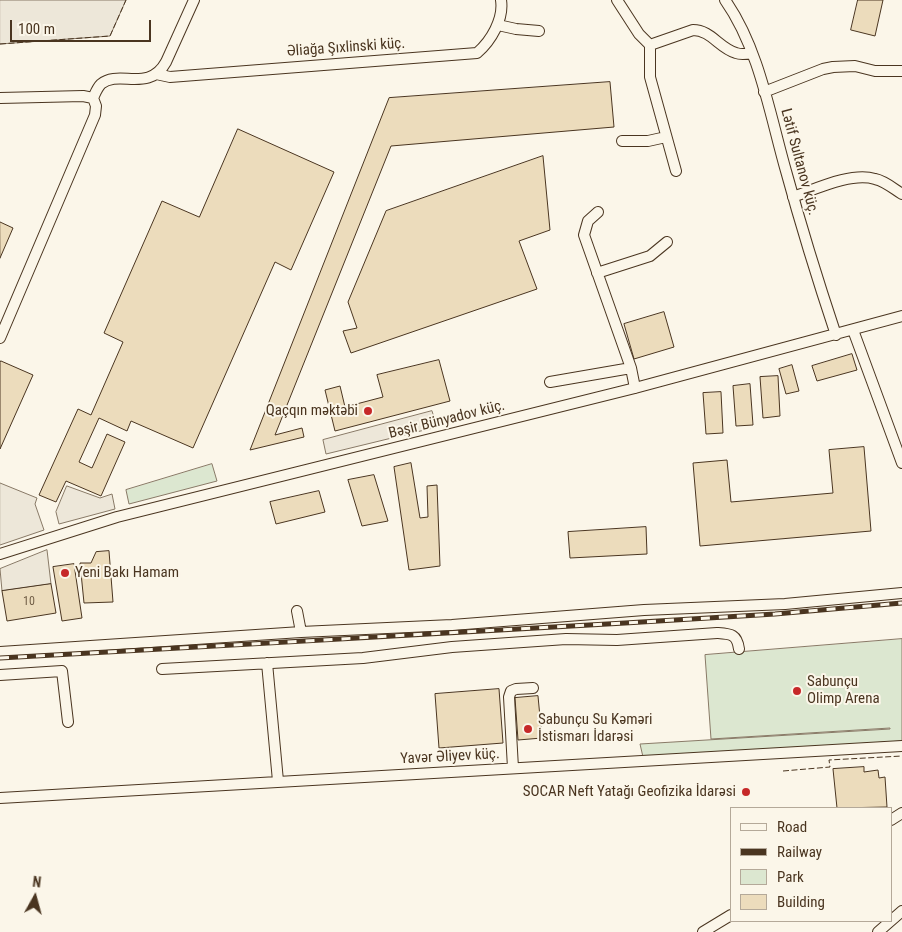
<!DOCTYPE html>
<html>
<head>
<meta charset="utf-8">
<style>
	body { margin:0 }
	#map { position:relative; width:902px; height:932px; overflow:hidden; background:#fbf6e9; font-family:"Roboto Condensed",sans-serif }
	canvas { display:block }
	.legend { position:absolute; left:730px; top:807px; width:162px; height:115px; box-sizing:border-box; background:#fbf6e9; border:1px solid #b4a999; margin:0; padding:6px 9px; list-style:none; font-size:15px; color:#4a3520 }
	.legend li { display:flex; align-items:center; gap:10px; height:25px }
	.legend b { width:25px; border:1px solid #b4a999 }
	.north { position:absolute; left:10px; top:872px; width:50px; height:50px; -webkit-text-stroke:4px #fbf6e9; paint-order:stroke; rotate:7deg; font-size:14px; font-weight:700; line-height:20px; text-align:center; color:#4a3520 }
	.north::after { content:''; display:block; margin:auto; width:18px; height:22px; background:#4a3520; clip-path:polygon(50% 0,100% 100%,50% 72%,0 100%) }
	.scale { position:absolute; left:10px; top:20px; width:141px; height:22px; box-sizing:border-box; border:2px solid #4a3520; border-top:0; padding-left:6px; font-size:15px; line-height:18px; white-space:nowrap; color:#4a3520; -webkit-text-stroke:4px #fbf6e9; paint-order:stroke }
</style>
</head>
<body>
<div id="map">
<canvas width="902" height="932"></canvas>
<ul class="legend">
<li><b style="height:6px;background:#fbf6e9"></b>Road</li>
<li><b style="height:6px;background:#4a3520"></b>Railway</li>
<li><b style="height:14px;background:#dce7d0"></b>Park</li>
<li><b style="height:14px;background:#ecdcbc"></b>Building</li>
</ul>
<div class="north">N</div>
<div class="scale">100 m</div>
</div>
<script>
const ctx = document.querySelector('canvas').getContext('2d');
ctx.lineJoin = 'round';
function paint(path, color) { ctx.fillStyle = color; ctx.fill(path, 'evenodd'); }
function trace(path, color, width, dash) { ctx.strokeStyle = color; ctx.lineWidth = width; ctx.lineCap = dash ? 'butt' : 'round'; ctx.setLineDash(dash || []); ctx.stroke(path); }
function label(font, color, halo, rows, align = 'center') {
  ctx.font = font + ' "Roboto Condensed",sans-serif'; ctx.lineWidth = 4; ctx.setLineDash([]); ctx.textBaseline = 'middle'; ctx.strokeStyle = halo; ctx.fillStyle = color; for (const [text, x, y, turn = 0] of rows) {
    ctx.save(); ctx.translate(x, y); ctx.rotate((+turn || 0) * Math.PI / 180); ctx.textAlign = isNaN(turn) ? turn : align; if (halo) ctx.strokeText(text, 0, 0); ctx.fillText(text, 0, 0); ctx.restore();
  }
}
const green = new Path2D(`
	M212,464L217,481L129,504L126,490Z
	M902,639V741L643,757L640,744L890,729V728L711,739L705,655Z`);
const parking = new Path2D(`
	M0,0H126L110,36L0,44Z
	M432,411L437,427L326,454L323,440Z
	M0,483L37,498L35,504L44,530L0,545Z
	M67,486L100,498L112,494L115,509L59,524L56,512Z
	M47,550L51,584L2,591L0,569Z`);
const building = new Path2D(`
	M858,0H883L875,36L851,30Z
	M610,82L614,127L391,146L275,435L302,428L304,437L250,450L389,98Z
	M238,129L334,172L291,270L275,262L193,448L131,421L127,431L99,418L79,462L92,468L107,434L125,442L101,496L66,481L56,502L39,495L78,409L91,415L123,342L104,333L162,201L199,217Z
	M543,156L550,230L519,241L537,289L351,353L343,331L357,328L348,302L386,211Z
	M0,222L13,228L0,258Z
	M664,312L674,347L634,359L624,324Z
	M852,354L857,370L817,381L812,366Z
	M439,360L450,401L335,431L325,390L340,386L345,407L383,397L377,375Z
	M1,361L33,375L0,449V363Z
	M792,365L799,391L786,394L779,369Z
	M778,376L780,416L763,418L760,377Z
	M750,384L753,425L736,426L733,386Z
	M721,392L723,433L706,434L703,393Z
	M864,447L871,531L700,546L693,463L727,460L731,502L833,493L829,450Z
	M411,463L420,518L428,517L427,486L437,485L440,566L409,570L394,467Z
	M374,475L388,521L362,526L348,480Z
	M319,491L325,512L276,524L270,502Z
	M646,527L647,554L570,558L568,532Z
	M109,551L113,602L84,603L80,563H91L96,552Z
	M74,564L82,618L62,621L53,567Z
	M51,584L56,613L7,621L2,591Z
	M499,689L503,743L439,748L435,694Z
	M538,696L542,738L518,740L515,698Z
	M864,767V772L878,770L879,778L885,777L887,807L837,808L833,769Z`);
const minor = new Path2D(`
	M617,0L639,34L650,45
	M725,0C759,48 770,115 786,171C801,226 818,281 836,335
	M498,25L516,29L539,31
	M156,74L170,77L477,53C491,41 504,19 501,0
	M764,92L823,69L833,67L855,66L875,71H902
	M0,98L83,96L93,98L96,106L95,115L0,338
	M93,98C95,94 97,88 101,84C119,69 149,93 166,62L194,0
	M622,141H648L666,137
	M676,171L650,77V45L693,30C711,30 719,48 736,53C741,55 747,54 752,53
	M793,197C816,189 851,172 875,179C885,181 894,189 902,194
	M598,212L588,221L584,235L631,368L635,388
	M597,273L650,256L667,242
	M853,330L902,463
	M550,382L631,368
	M0,554L117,517L635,388L902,316
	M297,611L301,632
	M0,652L301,632L452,625L644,610L785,604L902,593
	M267,663L278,781
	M162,669L363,658L452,647L566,639L617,640L717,633C731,634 737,634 739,649
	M0,675L62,671L68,722
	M513,768L509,697L511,691L516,689L533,688
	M0,798L902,746
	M891,820L902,813
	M703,932L731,915
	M878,932L902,911`);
const rail = new Path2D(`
	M0,658L625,623L775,614L902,603`);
const fence = new Path2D(`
	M0,44L110,36L126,0
	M783,771L830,767L829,760L902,756`);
const markers = [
	[368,411,5,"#c62828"],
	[65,573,5,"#c62828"],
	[797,691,5,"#c62828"],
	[528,729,5,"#c62828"],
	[746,792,5,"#c62828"]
];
const numberNames = [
	["10",29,602]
];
const streetNames = [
	["Əliağa Şıxlinski küç.",346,48,-4],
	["Lətif Sultanov küç.",799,162,75],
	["Bəşir Bünyadov küç.",447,420,-14],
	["Yavər Əliyev küç.",450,757,-3]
];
const poiNames = [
	["Qaçqın məktəbi",358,411,"right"],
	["Yeni Bakı Hamam",75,573],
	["Sabunçu",807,682],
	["Olimp Arena",807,699],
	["Sabunçu Su Kəməri",538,720],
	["İstismarı İdarəsi",538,737],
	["SOCAR Neft Yatağı Geofizika İdarəsi",736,792,"right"]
];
paint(green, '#dce7d0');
trace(green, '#887966', 1);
paint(parking, '#ede7d9');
trace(parking, '#887966', 1);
paint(building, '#ecdcbc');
trace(building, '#4a3520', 1);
trace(minor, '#4a3520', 12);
trace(minor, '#fbf6e9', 10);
trace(rail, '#4a3520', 5);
trace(rail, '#fbf6e9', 3, [9]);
trace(fence, '#4a3520', 1, [6, 2.5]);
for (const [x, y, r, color] of markers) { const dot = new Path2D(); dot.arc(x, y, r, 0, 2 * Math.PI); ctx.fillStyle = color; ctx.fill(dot); trace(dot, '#fbf6e9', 2); }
label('12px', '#725f47', null, numberNames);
label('15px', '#4a3520', '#fbf6e9', streetNames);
label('15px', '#4a3520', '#fbf6e9', poiNames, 'left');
</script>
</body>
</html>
